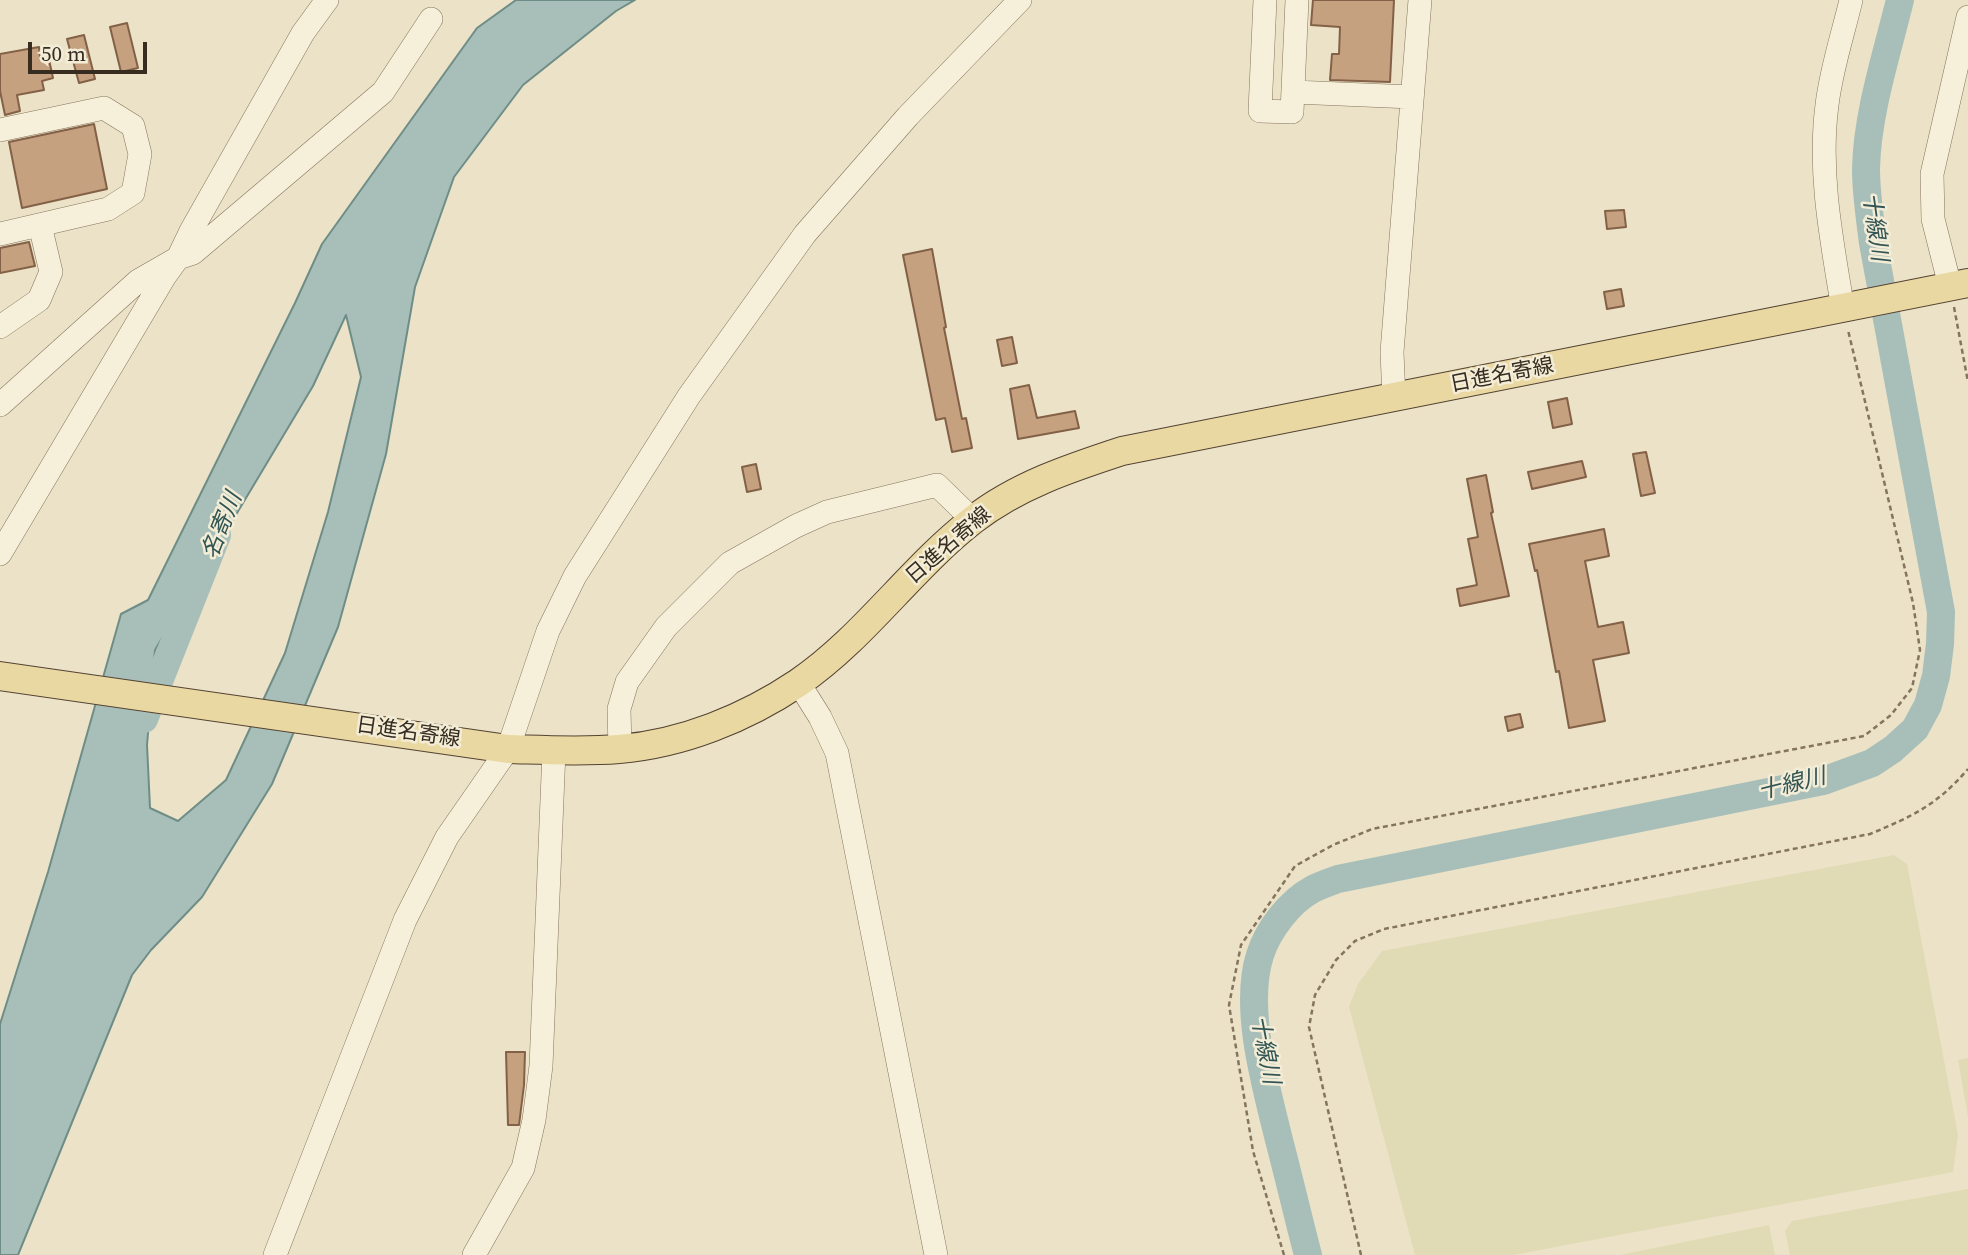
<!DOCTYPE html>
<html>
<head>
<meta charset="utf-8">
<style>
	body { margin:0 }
	#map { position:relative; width:1968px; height:1255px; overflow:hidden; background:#ebe2c7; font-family:"Source Serif 4",serif }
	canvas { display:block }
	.scale { position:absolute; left:28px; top:42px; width:119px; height:32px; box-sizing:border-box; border:4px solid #362c20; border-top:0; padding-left:9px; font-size:21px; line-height:24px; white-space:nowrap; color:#362c20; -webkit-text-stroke:5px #f3ecd6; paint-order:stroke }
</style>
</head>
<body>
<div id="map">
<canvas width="1968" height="1255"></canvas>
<div class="scale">50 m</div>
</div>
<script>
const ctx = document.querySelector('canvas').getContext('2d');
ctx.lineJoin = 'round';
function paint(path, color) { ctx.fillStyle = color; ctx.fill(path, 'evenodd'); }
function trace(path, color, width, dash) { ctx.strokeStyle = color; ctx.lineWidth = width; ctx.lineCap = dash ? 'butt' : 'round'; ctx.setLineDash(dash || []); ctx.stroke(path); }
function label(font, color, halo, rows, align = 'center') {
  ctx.font = font + ' "Source Serif 4","Noto Sans JP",serif'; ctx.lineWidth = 5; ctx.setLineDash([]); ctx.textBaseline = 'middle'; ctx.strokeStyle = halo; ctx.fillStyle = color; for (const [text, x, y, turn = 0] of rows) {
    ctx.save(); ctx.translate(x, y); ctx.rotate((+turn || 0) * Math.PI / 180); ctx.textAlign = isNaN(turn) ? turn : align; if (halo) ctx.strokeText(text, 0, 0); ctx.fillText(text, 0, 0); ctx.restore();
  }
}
const farmland = new Path2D(`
	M1894,855L1907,864L1958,1135L1953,1172L1513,1255H1415L1349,1007L1358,984L1382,951Z
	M1968,1058V1117L1958,1060Z
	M1968,1189V1255H1790L1785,1231L1792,1221Z
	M1769,1225L1775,1255H1620Z`);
const water = new Path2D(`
	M516,0H635L616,11L523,85L454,177L415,287L386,454L338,627L272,784L202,897L151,950L132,975L18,1255H0V1024L48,872L121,614L148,600L295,303L322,244L477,28ZM346,315L361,377L328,512L285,653L226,780L178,821L150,808L147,745L155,650L313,386Z`);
const river = new Path2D(`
	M144,719L217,535
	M1308,1255C1298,1217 1289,1178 1279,1140C1266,1087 1243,1008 1260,955C1268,930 1289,902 1313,889C1321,885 1330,882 1338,879L1823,781L1872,763L1893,749L1915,729L1928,705L1936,676L1940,644L1941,612L1873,243C1870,219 1866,194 1866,169C1867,114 1887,53 1900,0`);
const building = new Path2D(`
	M1313,0H1394L1390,82L1330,80L1332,54H1339L1340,27L1311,25Z
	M127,23L138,68L121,72L110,27Z
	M84,35L95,79L79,83L67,39Z
	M39,47L40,57L48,55L53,78L42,81L44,90L17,95L20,111L5,115L0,91V54Z
	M94,124L107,189L22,208L9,142Z
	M1624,210L1626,227L1607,229L1605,211Z
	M29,242L35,266L0,273V248Z
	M932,249L946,327L944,328L962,419L966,418L972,448L952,452L945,418L936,420L903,255Z
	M1621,289L1624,306L1607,309L1604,292Z
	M1012,337L1017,363L1002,366L997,340Z
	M1029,385L1037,418L1075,411L1079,428L1018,439L1010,389Z
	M1567,398L1572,424L1553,428L1548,402Z
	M1646,452L1655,493L1641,496L1633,454Z
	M1582,461L1586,477L1532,489L1528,472Z
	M756,464L761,489L747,492L742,467Z
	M1486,475L1493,512L1491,513L1509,596L1460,606L1457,589L1477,585L1468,539L1478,537L1467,479Z
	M1604,529L1609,556L1585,561L1598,627L1623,622L1629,653L1593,660L1605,721L1569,728L1559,671L1556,672L1537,570L1535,571L1529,544Z
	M1520,714L1523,727L1508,731L1505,717Z
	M506,1052H525L524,1085L519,1125H508Z`);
const path = new Path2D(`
	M1954,307L1968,382
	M1284,1255L1253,1151L1229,1005L1241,945L1295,866L1333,845L1372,829L1864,736L1891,715L1912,688L1920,650L1913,603L1848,330
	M1361,1255L1309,1027L1315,995L1336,960L1355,941L1384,929L1870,834C1913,816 1937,805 1968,769`);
const minor = new Path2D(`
	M1265,0L1260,111L1292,112L1297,0
	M1293,92L1412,97
	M0,130L104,108L133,126L140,154L133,193L108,209L0,234
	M1950,286L1933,219L1932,174L1968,17
	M1843,309C1832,242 1818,173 1827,105C1831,70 1843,34 1851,0
	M0,327L39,300L51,272L40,225
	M1394,398L1392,352L1420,0
	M0,405L138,281L178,258L193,253L383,92L431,19
	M0,554L165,276L178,258L191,231L303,33L327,0
	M798,682L820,717L837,753L936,1255
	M620,749L619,709L627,682L666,627L730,563L796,526L827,512L937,485L973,520
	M275,1255L405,920L447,837L508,749L548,631L575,576L689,396L805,234L908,116L1020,0
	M474,1255L523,1168L534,1120L541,1066L554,751`);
const major = new Path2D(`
	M0,676L508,749C545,750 582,752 619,749C682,744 746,718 798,683C864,638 910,569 973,520C1016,486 1070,468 1122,451L1968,283`);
const streetNames = [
	["日進名寄線",1502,376,-11],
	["日進名寄線",949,546,-41],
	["日進名寄線",408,733,8]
];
const waterNames = [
	["十線川",1874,227,82],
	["名寄川",223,526,-68],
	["十線川",1792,785,-14],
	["十線川",1264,1050,79]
];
paint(farmland, '#e0dbb5');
paint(water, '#a8bfb9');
trace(water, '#6f8d87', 2);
trace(river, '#a8bfb9', 28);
paint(building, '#c5a180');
trace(building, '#826146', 2);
trace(minor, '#85755e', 24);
trace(major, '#534332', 30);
trace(path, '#85755e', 2.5, [5, 3.5]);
trace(minor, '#f6efda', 23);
trace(major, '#ead8a3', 28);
label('21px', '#362c20', '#f3ecd6', streetNames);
label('italic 23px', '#315554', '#f3ecd6', waterNames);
</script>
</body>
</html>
